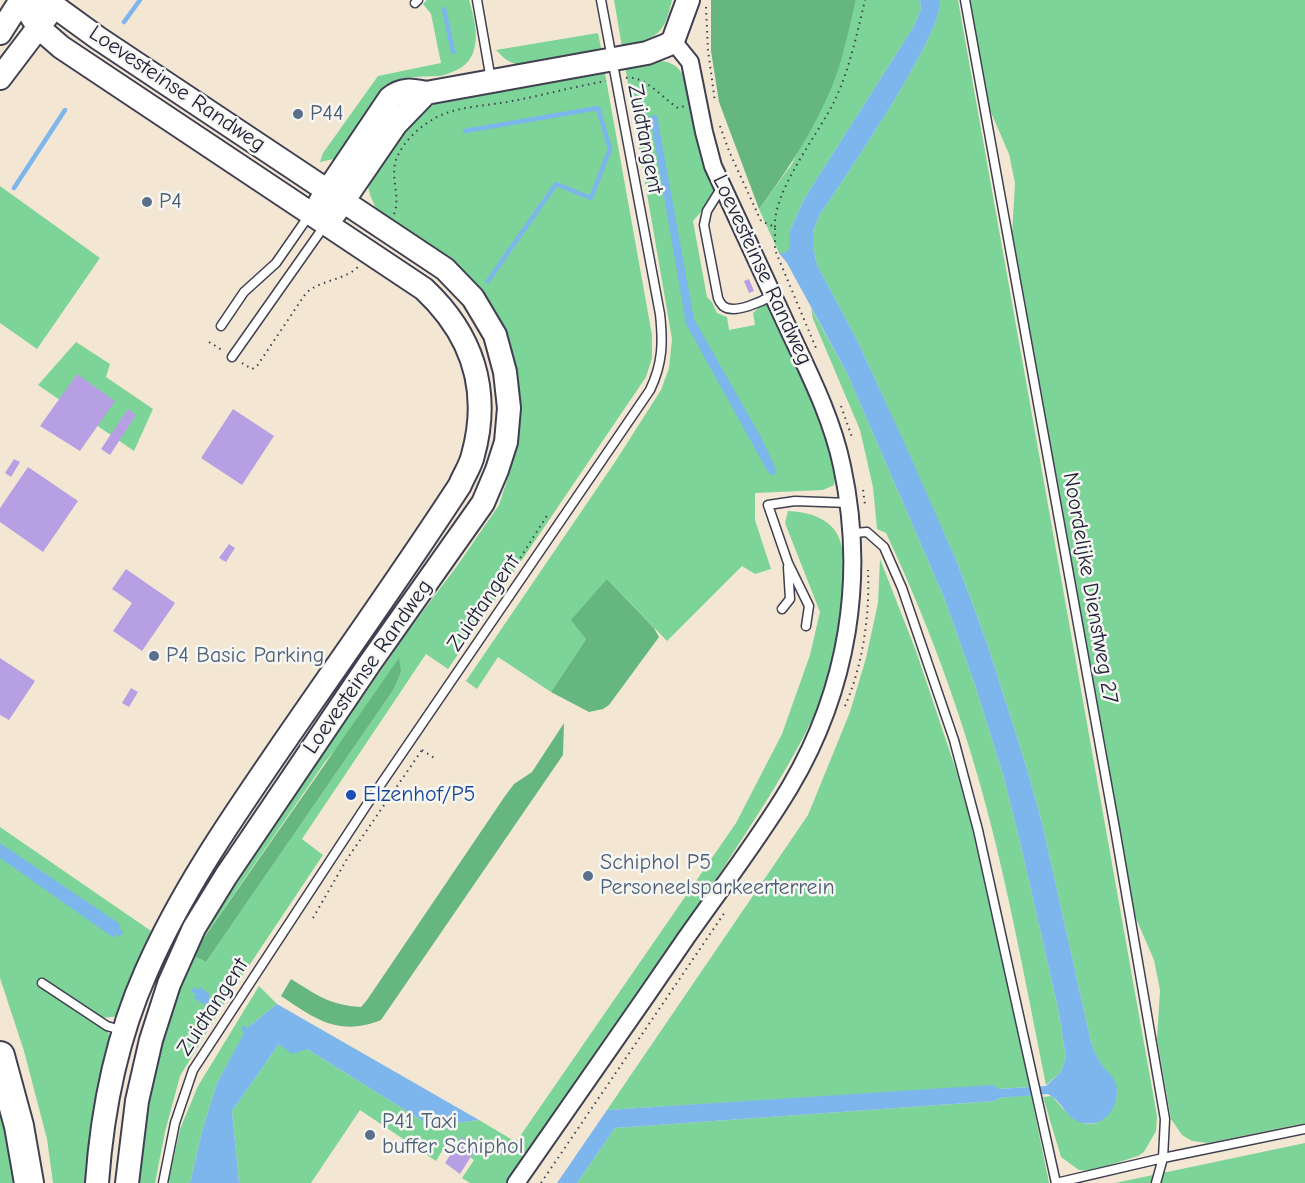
<!DOCTYPE html>
<html>
<head>
<meta charset="utf-8">
<style>
	body { margin:0 }
	canvas { display:block; background:#f3e7d3 }
</style>
</head>
<body>
<canvas width="1305" height="1183"></canvas>
<script>
const ctx = document.querySelector('canvas').getContext('2d');
ctx.lineJoin = 'round';
function paint(path, color) { ctx.fillStyle = color; ctx.fill(path, 'evenodd'); }
function trace(path, color, width, dash) { ctx.strokeStyle = color; ctx.lineWidth = width; ctx.lineCap = dash ? 'butt' : 'round'; ctx.setLineDash(dash || []); ctx.stroke(path); }
function label(font, color, halo, rows, align = 'center') {
  ctx.font = font + ' "Comic Neue",sans-serif'; ctx.lineWidth = 5; ctx.setLineDash([]); ctx.textBaseline = 'middle'; ctx.strokeStyle = halo; ctx.fillStyle = color; for (const [text, x, y, turn = 0] of rows) {
    ctx.save(); ctx.translate(x, y); ctx.rotate((+turn || 0) * Math.PI / 180); ctx.textAlign = isNaN(turn) ? turn : align; if (halo) ctx.strokeText(text, 0, 0); ctx.fillText(text, 0, 0); ctx.restore();
  }
}
const green = new Path2D(`
	M427,0H469C476,23 484,57 457,70C451,72 446,75 440,76C421,77 403,75 386,85C378,90 345,146 338,158L320,162L323,153L378,76L441,63L431,14L423,4Z
	M614,0H672C664,37 656,37 622,47Z
	M856,0H920L921,9L914,26L804,199L789,233V250L785,253H779L759,209L792,164L844,50Z
	M940,0H958L1157,1116L1156,1131L1144,1152L1138,1156L1091,1171L1079,1170L1061,1157L1043,1097L1052,1096C1066,1113 1088,1139 1108,1113C1113,1106 1117,1101 1117,1092C1116,1081 1109,1076 1103,1068C1098,1060 1094,1051 1091,1042L1042,823L1027,769L988,646L957,562L885,401L857,340L817,265L813,246V232L819,216C842,182 945,32 940,0Z
	M969,0H1305V1123L1208,1143L1192,1141L1182,1135L1171,1119L1157,1039L1160,990L1154,960L1135,916L1012,234L1015,183L1009,154L989,108Z
	M598,33L602,52C581,56 534,69 516,64C507,62 502,56 496,50Z
	M651,61C664,60 676,62 683,75C695,95 694,129 701,152C704,164 716,179 714,191C712,201 700,213 693,221L707,297L712,302L717,313L727,317L729,330L755,325L753,313L760,306L767,304L825,429L836,472L834,485L823,490L755,493V520L771,569L755,574L742,566L667,641L607,579L586,639L551,692L498,657L477,689L466,681L615,462L661,390L669,368L672,339L625,66Z
	M604,68L652,335V358L646,377L448,669L426,654L302,839L323,855L232,991L180,1076L165,1132L155,1183H132L150,1064L188,952L408,631L457,566L499,505L511,468L513,427L502,343L377,211L370,195L367,181L407,119L444,99ZM401,672L394,689L206,962L192,955L325,762Z
	M0,186L100,258L37,349L0,323Z
	M811,308L847,373L945,600L975,685L1004,778L1021,846L1059,1013L1066,1058L1060,1073L1046,1085C1030,1005 1015,924 996,845C970,737 933,633 886,533L877,529L873,487L860,430L813,319Z
	M76,342L110,364L106,377L153,409L134,451L38,385Z
	M788,511C805,512 821,515 833,528C859,557 835,665 822,699C818,711 811,721 806,732C782,779 752,823 724,867C655,974 583,1078 512,1183H470L462,1178L474,1160L448,1141L436,1161L360,1110L311,1183H239L232,1111L279,1044L307,1049L431,1126L479,1120L516,1142L736,823L782,734L810,655L820,612L785,523Z
	M880,559L916,651L957,773L971,824L1030,1087L999,1089L993,1086L607,1110L808,815L850,712L866,658L878,603Z
	M0,827L154,933L122,1016L101,1018L41,978L37,984L108,1032L113,1046L91,1183H53L47,1139L24,1051L0,978Z
	M259,986L277,1004L247,1028L217,1083L202,1131L190,1183H168L180,1129L198,1086Z
	M0,1093L18,1183H0Z
	M1031,1095L1049,1183H577L615,1128L995,1101L999,1098Z
	M1305,1143V1183H1115Z`);
const forest = new Path2D(`
	M711,0H856C848,34 841,70 825,102C807,141 784,175 759,209L719,102L711,51Z
	M607,579L654,628L659,637L609,705L603,709L589,712L551,692L586,639L571,620Z
	M399,658L401,672L394,689L206,962L192,955Z
	M564,723L563,755L381,1020C339,1037 315,1019 281,996L291,979C317,995 329,1005 361,1007L367,1000L505,796L514,784L532,772Z`);
const water = new Path2D(`
	M920,0H940C945,32 842,182 819,216L813,232V246L817,265L857,340L904,442L957,562L988,646L1027,769L1042,823L1091,1042C1094,1051 1098,1060 1104,1068C1106,1071 1111,1074 1113,1078C1121,1091 1116,1108 1106,1117C1099,1124 1088,1125 1079,1122C1065,1116 1061,1100 1048,1094L999,1098L995,1101L615,1128L577,1183H557L607,1110L993,1085L999,1089L1046,1086L1060,1073L1066,1058L1059,1013L1021,846L1004,778L975,685L945,600L847,373L787,263L779,253H785L789,249V233L804,199L914,26L921,9Z
	M654,115L657,116L694,319L762,439L775,467L776,474L772,475L768,472L686,324L650,116Z
	M0,843L120,924L119,928L123,932L120,937L116,934L114,938L0,858Z
	M194,987L198,990L200,987L210,994L208,997L212,1000L208,1005L204,1003L203,1004L194,998L196,995L191,991Z
	M277,1004L479,1120L431,1126L307,1049L292,1054L279,1044L232,1111L239,1183H190L202,1131L217,1083L244,1033L241,1029L244,1025L247,1028Z`);
const stream = new Path2D(`
	M444,9L453,52
	M124,22L140,0
	M465,131L598,108L610,149L591,198L556,184L488,281
	M14,188L65,110`);
const building = new Path2D(`
	M749,279L754,291L749,293L744,281Z
	M77,374L115,401L80,451L40,426Z
	M128,409L136,415L110,455L101,449Z
	M233,409L274,436L242,485L201,458Z
	M14,459L20,462L11,477L5,473Z
	M28,467L78,501L43,552L0,522V508Z
	M229,544L235,548L226,562L219,558Z
	M126,569L175,603L142,651L113,631L132,603L112,589Z
	M0,658L35,681L9,720L0,715Z
	M131,688L138,692L129,707L122,703Z
	M462,1137L477,1147L460,1174L445,1163Z`);
const path = new Path2D(`
	M706,7L708,50L715,102
	M626,78C645,75 662,98 678,108L685,106
	M720,126L729,151L761,221L775,227V250L816,348
	M394,214C401,197 390,178 396,160C403,140 425,121 444,114C460,107 489,105 507,102C540,96 572,87 606,81
	M775,227C773,191 817,136 834,102C849,71 857,34 865,0
	M209,342L222,350
	M242,363L252,369L257,366L306,293C322,279 344,281 359,266
	M841,406L853,440
	M863,490L865,505
	M517,563L548,514
	M845,706C863,665 870,614 868,570
	M422,750L436,759
	M313,918L347,859L422,750L419,748
	M541,1183L725,912`);
const lane = new Path2D(`
	M477,0L491,80
	M965,0L1114,823L1165,1119L1163,1158L1156,1183
	M415,3L418,0
	M722,187L707,211L704,225L718,298C719,301 721,304 723,306C734,315 763,301 773,295
	M221,326L244,292L276,263L310,214
	M232,357L325,225
	M853,533L867,532L884,547L902,588L954,740L978,830L1056,1183
	M782,609L790,599L788,567
	M806,626L809,606L788,563L768,505L795,501L849,503
	M42,983L107,1026L124,1031
	M163,1183L175,1123L193,1070L366,806L650,390C663,363 663,342 660,314L601,0
	M1056,1183L1163,1158L1305,1129`);
const street = new Path2D(`
	M516,1183C573,1101 630,1020 686,938C721,888 759,839 790,787C848,689 866,577 842,466C832,418 809,373 788,328C763,274 738,220 713,166L704,132L690,62L673,41`);
const secondary = new Path2D(`
	M21,0L54,6L98,38L445,269L473,298L495,335L505,372L509,408L506,442L497,470L483,503L370,663L226,876L194,928L169,984L151,1040L137,1101L127,1183
	M0,33L21,0L38,27L61,47L424,289C472,334 491,390 473,455C471,465 464,475 460,485C401,576 337,665 276,754C228,824 180,894 146,972C117,1037 102,1112 97,1183
	M0,78L47,16
	M320,202L390,98C402,88 412,90 426,93L647,53L667,45L673,41L688,0
	M335,213L396,124L426,93`);
const highway = new Path2D(`
	M0,1056L19,1126L29,1183`);
const markers = [
	[298,114,6,"#5c6f8a"],
	[147,202,6,"#5c6f8a"],
	[154,656,6,"#5c6f8a"],
	[351,795,6,"#1a4fb4"],
	[588,876,6,"#5c6f8a"],
	[370,1135,6,"#5c6f8a"]
];
const streetNames = [
	["Loevesteinse Randweg",177,89,34],
	["Zuidtangent",645,139,79],
	["Loevesteinse Randweg",762,270,65],
	["Noordelijke Dienstweg 27",1090,588,80],
	["Zuidtangent",484,603,-56],
	["Loevesteinse Randweg",368,667,-55],
	["Zuidtangent",213,1007,-57]
];
const serviceNames = [
	["P44",310,114],
	["P4",159,202],
	["P4 Basic Parking",166,656],
	["Schiphol P5",600,863],
	["Personeelsparkeerterrein",600,888],
	["P41 Taxi",382,1122],
	["buffer Schiphol",382,1147]
];
const transitNames = [
	["Elzenhof/P5",363,795]
];
paint(green, '#7dd498');
paint(forest, '#66b680');
paint(water, '#7db5ed');
trace(stream, '#7db5ed', 4.5);
paint(building, '#b79fe4');
trace(lane, '#414052', 11);
trace(street, '#414052', 20);
trace(secondary, '#414052', 26);
trace(highway, '#414052', 32);
trace(path, '#414052', 2, [1.5, 4.5]);
trace(lane, '#fff', 8);
trace(street, '#fff', 16);
trace(secondary, '#fff', 22);
trace(highway, '#fff', 28);
for (const [x, y, r, color] of markers) { const dot = new Path2D(); dot.arc(x, y, r, 0, 2 * Math.PI); ctx.fillStyle = color; ctx.fill(dot); trace(dot, '#f6f6f2', 2); }
label('22px', '#22223b', '#f6f6f2', streetNames);
label('22px', '#4e5e75', '#f6f6f2', serviceNames, 'left');
label('22px', '#164399', '#f6f6f2', transitNames, 'left');
</script>
</body>
</html>
